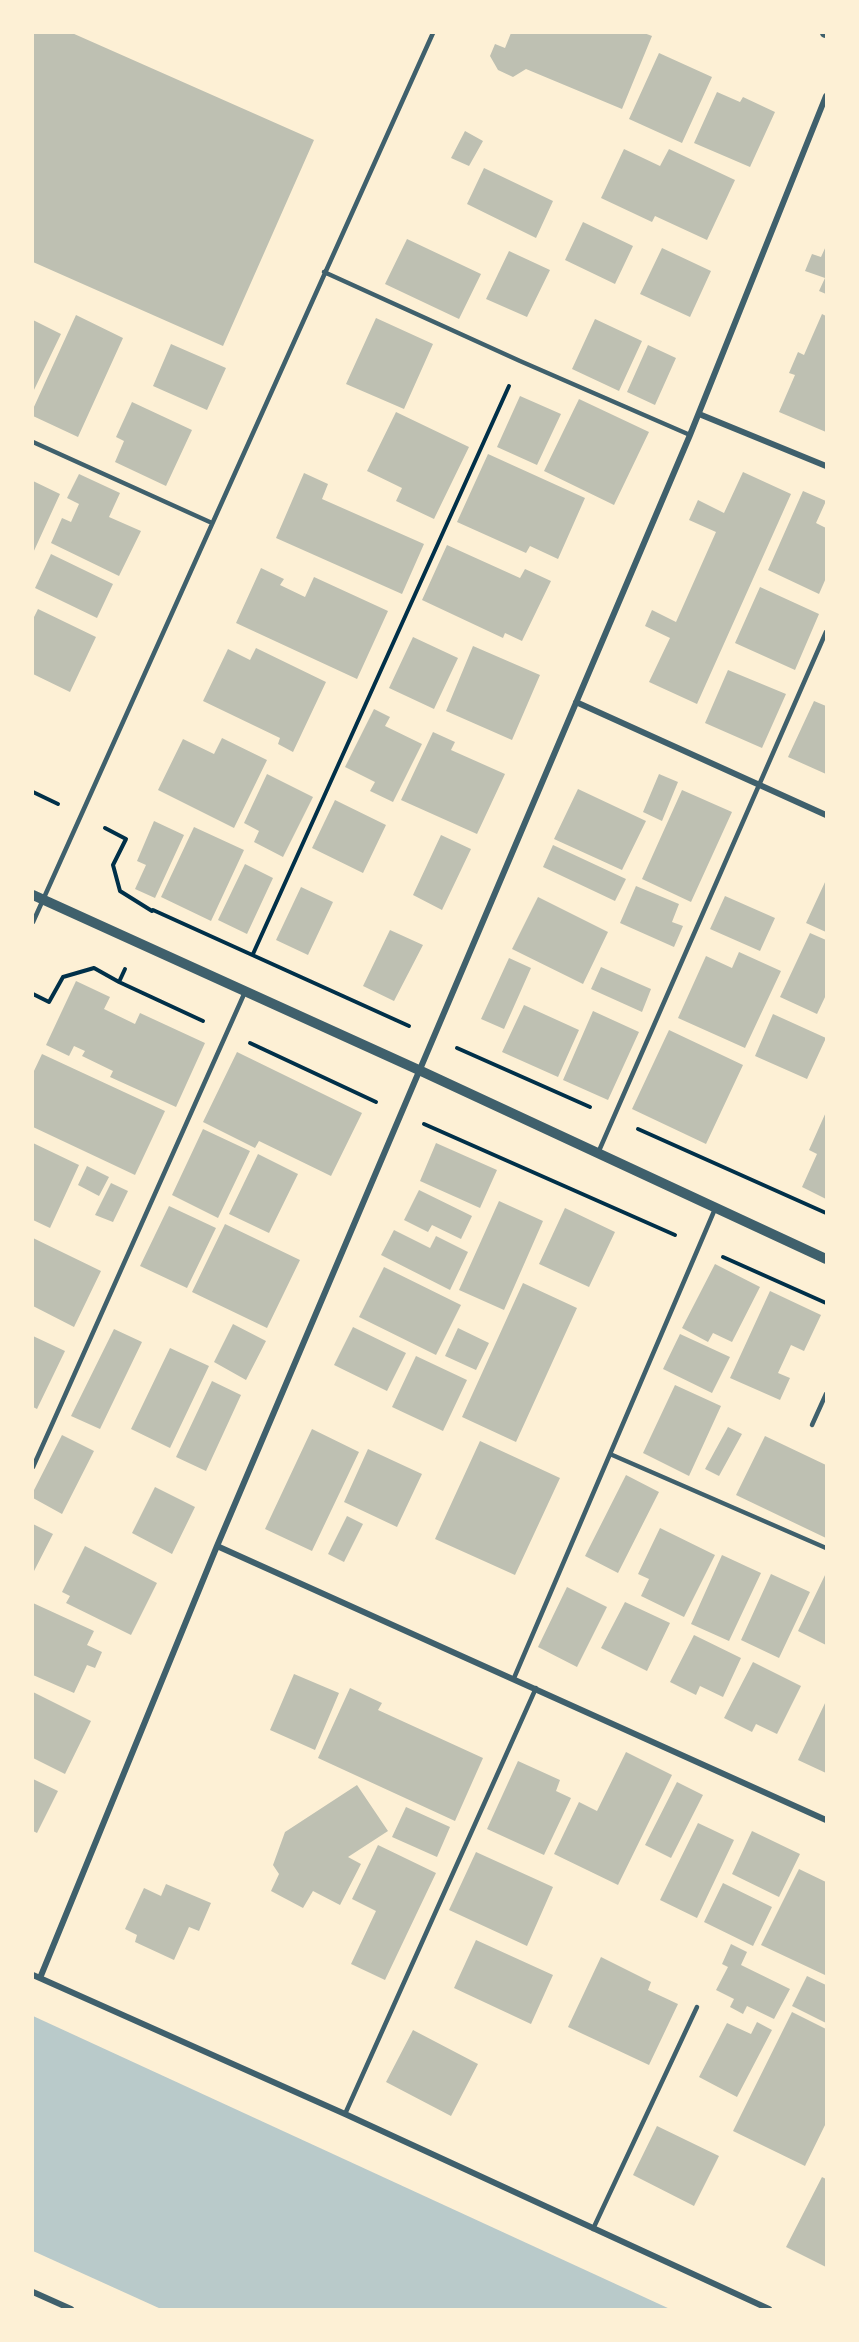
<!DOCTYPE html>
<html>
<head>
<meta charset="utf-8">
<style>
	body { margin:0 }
	#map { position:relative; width:859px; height:2342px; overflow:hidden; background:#fdf0d5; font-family:Spectral,serif }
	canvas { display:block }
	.frame { position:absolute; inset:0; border:34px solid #fdf0d5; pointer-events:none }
</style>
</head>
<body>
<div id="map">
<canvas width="859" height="2342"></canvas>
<div class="frame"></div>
</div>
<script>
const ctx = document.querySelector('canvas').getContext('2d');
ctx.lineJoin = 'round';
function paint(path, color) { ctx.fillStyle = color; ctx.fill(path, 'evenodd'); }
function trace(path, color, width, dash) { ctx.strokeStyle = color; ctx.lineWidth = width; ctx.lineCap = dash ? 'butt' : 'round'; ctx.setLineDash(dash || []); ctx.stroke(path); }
const green = new Path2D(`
	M33,2016L670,2309H161L33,2251Z`);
const building = new Path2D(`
	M33,33H72L314,140L223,346L33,262Z
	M511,33H644L652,36L622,109L526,69L513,77L498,70L490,56L495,44L505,48Z
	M659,53L712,77L682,143L629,119Z
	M717,92L740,102L743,97L775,112L750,167L694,143Z
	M465,131L483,141L469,166L451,158Z
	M624,149L660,166L669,149L735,180L707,240L655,216L652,222L601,198Z
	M484,168L553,201L536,238L467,204Z
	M583,222L633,246L615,284L565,260Z
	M407,239L481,274L459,319L385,284Z
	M826,246V294L819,291L825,278L805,271L812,254L821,257Z
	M662,248L711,271L690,317L640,294Z
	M509,251L550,270L527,317L486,299Z
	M822,314L826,316V432L779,412L795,375L789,373L798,352L804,355Z
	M76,315L123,338L78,437L33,416V409Z
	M376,318L433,344L404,409L346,384Z
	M595,319L642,341L619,391L572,369Z
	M33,320L61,334L33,392Z
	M171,344L226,368L207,410L153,386Z
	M648,345L676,358L655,405L627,392Z
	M520,396L561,414L537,465L497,447Z
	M579,399L649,432L614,505L544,471Z
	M132,402L192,430L166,486L115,462L124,441L116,437Z
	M396,412L469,447L434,519L396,501L402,488L367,471Z
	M488,454L585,498L558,559L530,546L526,553L457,522Z
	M743,472L791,494L697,704L649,682L670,638L645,626L652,610L676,622L716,532L689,520L698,500L724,513Z
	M304,473L328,484L322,499L424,544L402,594L276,538Z
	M79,474L120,493L109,517L141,531L119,576L51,543L62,518L71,522L79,504L67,498Z
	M33,481L60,494L33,553Z
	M803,491L826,501L816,523L826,528V578L819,594L768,570Z
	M447,545L520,578L525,569L551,581L522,641L505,633L503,638L422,600Z
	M51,554L113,584L97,618L35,588Z
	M261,568L284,579L280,585L305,597L314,577L388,611L357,679L236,623Z
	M760,587L819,614L795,670L735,643Z
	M38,609L96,637L70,692L33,674V619Z
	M413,637L458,658L434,709L389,688Z
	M473,646L540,675L512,740L446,711Z
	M256,648L326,682L293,752L278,744L280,738L203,701L228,649L250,660Z
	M728,670L786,694L762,748L705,723Z
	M814,701L826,706V774L788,757Z
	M374,709L390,717L385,726L422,744L393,802L370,791L375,782L345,767Z
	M433,732L455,742L451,750L505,774L477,834L401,800Z
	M222,738L267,760L234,828L158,790L183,739L214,754Z
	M267,774L313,797L283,857L254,842L259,831L244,823Z
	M659,774L678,782L662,821L643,812Z
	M578,789L646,821L622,870L554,839Z
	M682,790L732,812L691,902L642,879Z
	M335,800L386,825L363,873L312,848Z
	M154,821L184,835L155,898L135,889L146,865L137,861Z
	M194,827L244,850L211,921L161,897Z
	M441,835L471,849L442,910L413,895Z
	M553,845L626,879L615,901L543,867Z
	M245,864L273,878L247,934L218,920Z
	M826,880V932L806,923Z
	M636,886L679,904L672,922L683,926L674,947L620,923Z
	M301,887L333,902L308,955L276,940Z
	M725,896L775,918L760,951L710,929Z
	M538,897L608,932L583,984L512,949Z
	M390,930L423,945L394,1001L363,986Z
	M810,933L826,940V995L817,1014L780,997Z
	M739,952L781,971L745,1048L678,1018L706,956L732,968Z
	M509,958L531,968L504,1029L481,1019Z
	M601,967L651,989L642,1012L591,989Z
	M76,981L110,997L104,1009L135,1024L140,1013L205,1043L176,1107L110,1077L113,1071L82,1056L85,1051L74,1046L69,1056L46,1045Z
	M524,1005L579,1030L558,1077L502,1052Z
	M593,1011L639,1032L608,1100L563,1080Z
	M773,1014L826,1038L807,1079L755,1056Z
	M669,1030L743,1065L706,1144L632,1109Z
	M237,1052L362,1113L331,1176L259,1141L255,1148L203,1122Z
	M42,1054L165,1111L135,1175L33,1127V1073Z
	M826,1112V1199L802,1187L817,1154L809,1150Z
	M203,1129L250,1151L218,1218L172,1195Z
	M33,1143L79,1165L50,1228L33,1220Z
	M436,1143L497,1170L480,1208L420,1181Z
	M258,1154L298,1174L269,1233L229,1214Z
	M87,1166L109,1177L99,1196L78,1185Z
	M111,1183L128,1191L113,1222L95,1215Z
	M419,1190L472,1216L461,1239L432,1225L428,1232L404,1220Z
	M499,1201L543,1221L504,1310L459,1290Z
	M169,1206L216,1228L187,1288L140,1266Z
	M565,1208L615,1232L589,1287L539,1264Z
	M225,1224L300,1260L267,1328L192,1292Z
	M394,1230L430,1248L436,1236L468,1252L450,1290L381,1255Z
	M33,1238L101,1271L74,1327L33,1306Z
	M715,1264L760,1287L732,1342L713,1333L708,1342L682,1328Z
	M384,1267L461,1305L436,1355L359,1317Z
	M523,1283L577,1308L516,1442L462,1417Z
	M770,1291L821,1315L804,1351L791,1345L778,1373L790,1378L780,1400L730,1378Z
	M233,1324L266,1341L246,1380L214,1362Z
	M353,1327L406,1353L387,1391L334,1365Z
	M458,1328L489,1343L476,1370L445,1356Z
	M114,1329L142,1342L100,1429L71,1416Z
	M680,1334L730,1357L712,1393L663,1369Z
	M33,1336L65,1351L37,1409L33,1407Z
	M170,1348L209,1366L170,1448L131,1429Z
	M416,1356L467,1380L443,1431L392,1407Z
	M212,1381L241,1395L206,1471L176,1457Z
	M675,1385L721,1406L689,1476L643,1453Z
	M728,1427L742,1434L719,1476L705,1469Z
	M312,1429L359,1452L312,1551L265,1529Z
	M62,1435L94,1451L62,1514L33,1498V1492Z
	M765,1436L826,1465V1538L736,1495Z
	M480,1441L560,1478L515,1575L435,1539Z
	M368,1449L422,1474L397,1527L344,1502Z
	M626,1475L659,1492L618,1573L585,1556Z
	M155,1487L195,1507L172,1554L132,1533Z
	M347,1516L363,1524L344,1562L328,1554Z
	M33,1524L53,1534L33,1573Z
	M660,1528L715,1555L684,1617L641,1596L649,1579L638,1574Z
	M85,1546L157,1583L131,1635L66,1603L70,1596L62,1592Z
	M722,1555L761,1573L729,1641L691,1624Z
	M826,1573V1645L798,1631Z
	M771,1574L810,1592L779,1658L741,1640Z
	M567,1587L607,1607L577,1667L538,1647Z
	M625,1602L670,1623L647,1671L601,1648Z
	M33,1603L94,1631L87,1645L102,1652L95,1668L87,1665L74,1693L33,1675Z
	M694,1635L741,1658L723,1697L700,1686L696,1695L670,1682Z
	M753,1662L801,1686L777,1734L756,1724L752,1732L724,1718Z
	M294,1674L339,1693L315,1750L270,1730Z
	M350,1688L382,1703L378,1710L483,1758L455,1821L318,1758Z
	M33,1692L91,1721L65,1774L33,1758Z
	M826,1701V1773L798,1760Z
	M626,1752L672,1775L618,1885L554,1854L579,1802L597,1811Z
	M518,1761L560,1780L556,1791L571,1798L544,1855L487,1829Z
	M33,1779L58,1791L37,1833L33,1831Z
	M677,1782L703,1795L671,1858L645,1845Z
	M357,1785L388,1831L348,1857L361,1864L340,1905L313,1891L303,1908L271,1891L279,1874L273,1865L285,1832Z
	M406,1807L450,1827L437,1857L392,1837Z
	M698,1823L734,1840L697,1918L660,1900Z
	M752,1831L800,1854L779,1897L732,1874Z
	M378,1845L436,1873L385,1980L351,1964L376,1911L352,1899Z
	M476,1852L553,1887L527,1946L449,1910Z
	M799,1869L826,1882L825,1975L761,1945Z
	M723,1883L772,1907L753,1946L704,1922Z
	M166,1884L211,1903L199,1931L189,1927L174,1960L135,1942L137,1935L125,1929L144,1888L161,1896Z
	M476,1940L553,1975L531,2024L454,1988Z
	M731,1944L747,1952L741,1965L790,1989L774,2019L747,2006L743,2014L730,2007L734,1999L716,1990L728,1967L722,1964Z
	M601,1957L651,1982L648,1990L678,2004L649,2065L568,2027Z
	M807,1976L826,1985V2023L792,2006Z
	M792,2012L826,2029V2123L805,2166L733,2131Z
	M757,2022L772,2030L737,2097L699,2077L727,2023L751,2034Z
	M413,2030L478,2064L451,2116L386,2082Z
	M657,2126L719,2156L694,2206L633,2175Z
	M822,2177L826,2179V2267L786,2247Z`);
const path = new Path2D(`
	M33,792L58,804
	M105,828L126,839L113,865L120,891L152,911
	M153,910L409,1026
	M253,954L509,386
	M119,982L203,1021
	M33,994L49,1002L63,977L94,968L119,982L125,969
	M250,1043L376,1102
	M457,1048L590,1107
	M424,1124L675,1235
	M638,1129L826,1213
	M723,1257L826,1303`);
const service = new Path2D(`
	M324,272L520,361L690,435
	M33,442L212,523
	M33,922L433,33
	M598,1153L826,632
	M812,1425L826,1394
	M610,1454L826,1548
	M33,1467L245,992
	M514,1678L715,1209
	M345,2114L536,1688
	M593,2229L697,2007`);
const minor = new Path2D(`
	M699,414L826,466
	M576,702L826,815
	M217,1546L826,1820
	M33,1975L345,2114L769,2309
	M40,1978L217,1546L690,435L826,96
	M33,2292L71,2309`);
const tertiary = new Path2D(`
	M825,33H826
	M33,895L421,1071L826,1259`);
paint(green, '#b9caca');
paint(building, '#bec0b2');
trace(path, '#003049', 4);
trace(service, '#3f606c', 4.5);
trace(minor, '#3f606c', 6);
trace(tertiary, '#3f606c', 10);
</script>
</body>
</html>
